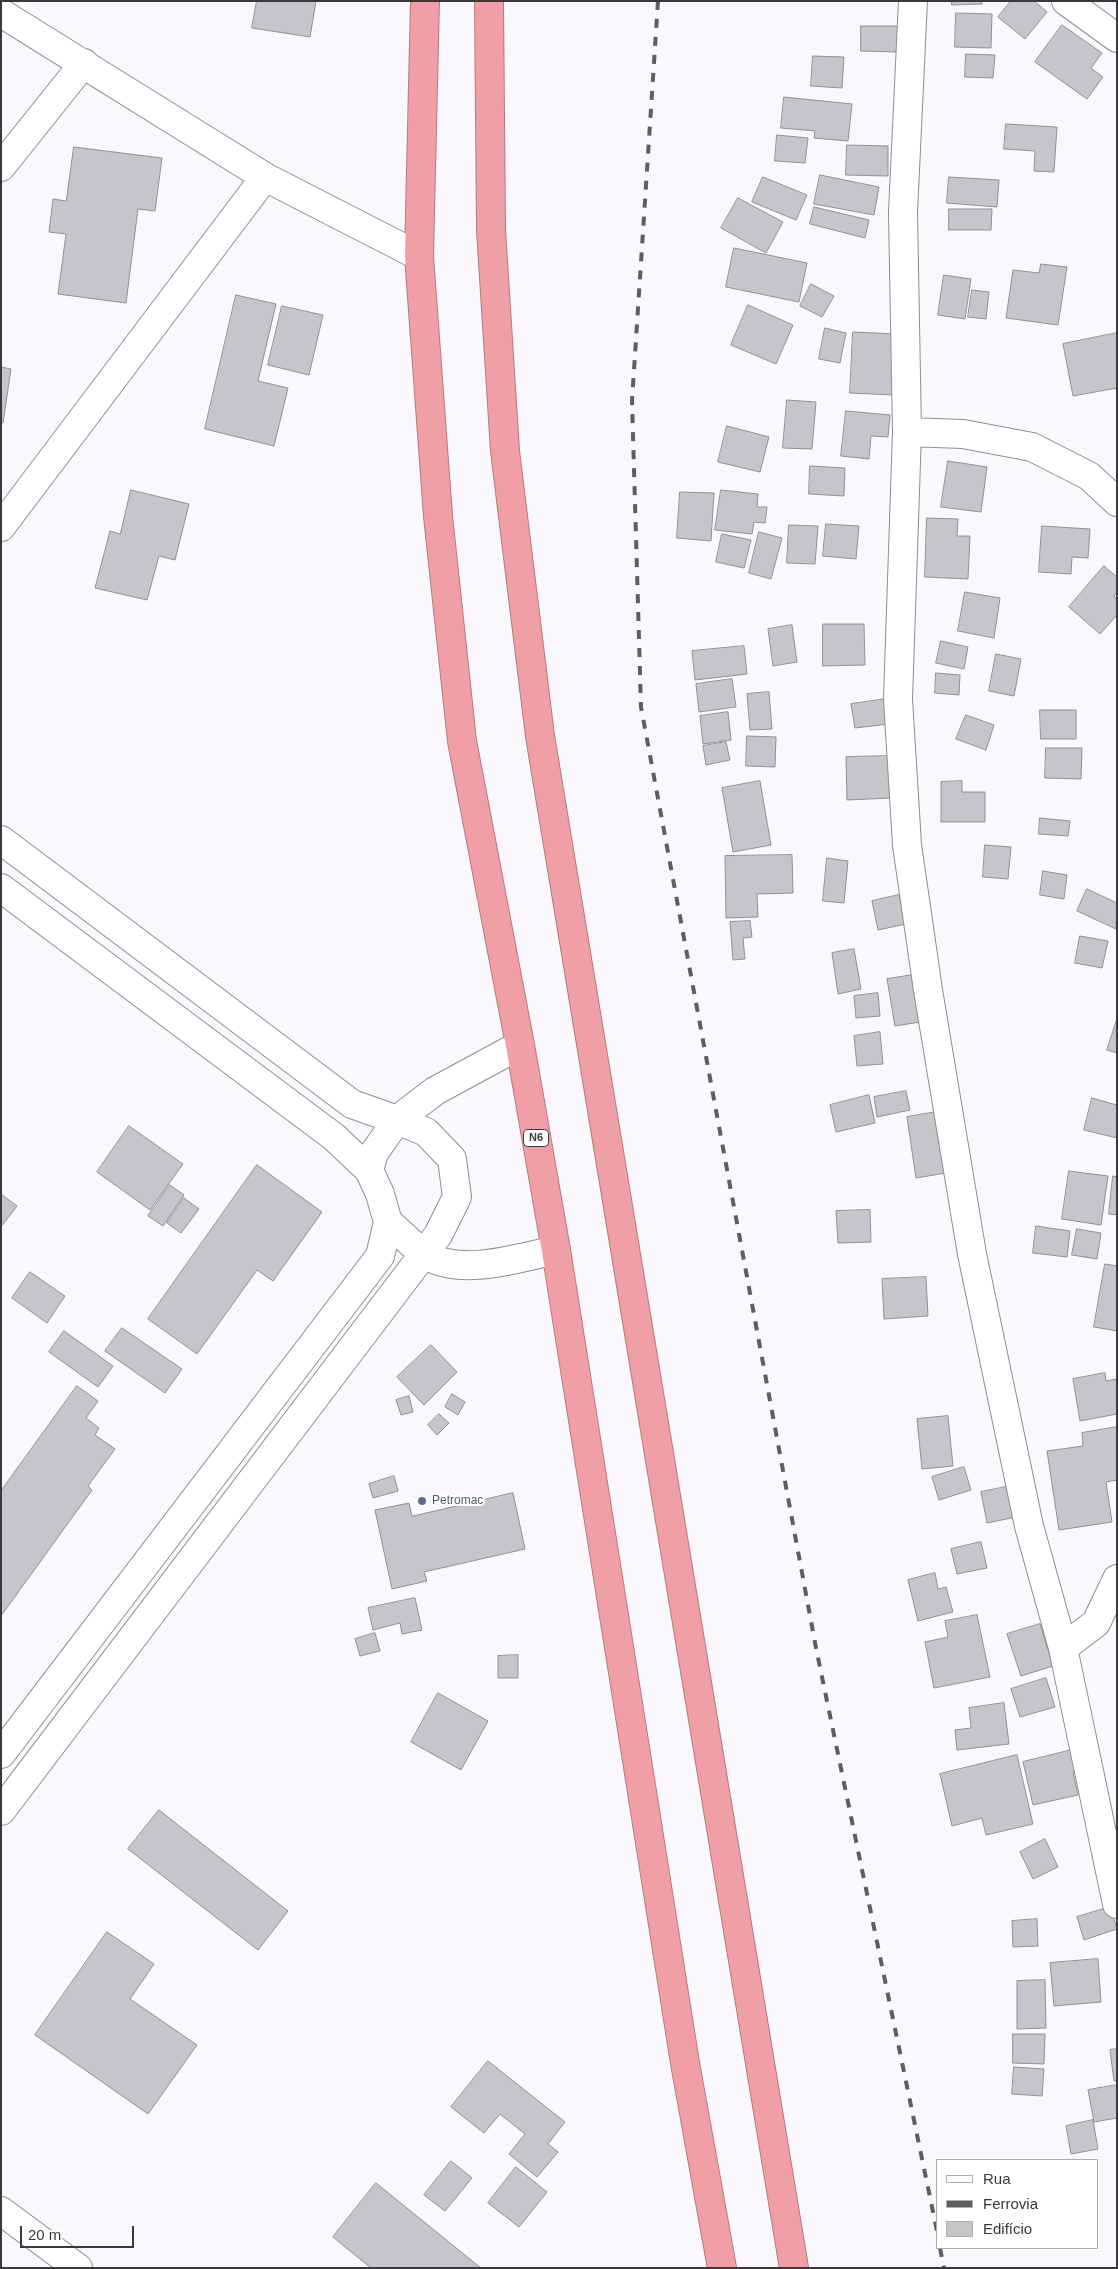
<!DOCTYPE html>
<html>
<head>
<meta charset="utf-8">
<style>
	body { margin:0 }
	#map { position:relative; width:1118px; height:2269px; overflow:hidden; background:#fbf8fd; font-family:Arial,sans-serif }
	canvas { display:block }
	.frame { position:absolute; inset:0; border:2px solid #39383a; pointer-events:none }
	.legend { position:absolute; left:936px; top:2159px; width:162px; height:90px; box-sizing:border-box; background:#fff; border:1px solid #b0afb0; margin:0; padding:6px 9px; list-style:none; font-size:15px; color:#39383a }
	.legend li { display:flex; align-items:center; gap:10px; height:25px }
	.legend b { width:25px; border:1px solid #b0afb0 }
	.scale { position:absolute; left:20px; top:2226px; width:114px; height:22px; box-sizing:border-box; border:2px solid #39383a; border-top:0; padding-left:6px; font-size:15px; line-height:18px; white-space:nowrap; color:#39383a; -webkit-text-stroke:4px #fff; paint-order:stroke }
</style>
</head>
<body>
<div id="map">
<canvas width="1118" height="2269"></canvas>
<div class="frame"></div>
<ul class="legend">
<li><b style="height:6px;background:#fff"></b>Rua</li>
<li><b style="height:6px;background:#5e5d5f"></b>Ferrovia</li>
<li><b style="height:14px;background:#c8c5ca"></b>Edifício</li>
</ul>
<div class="scale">20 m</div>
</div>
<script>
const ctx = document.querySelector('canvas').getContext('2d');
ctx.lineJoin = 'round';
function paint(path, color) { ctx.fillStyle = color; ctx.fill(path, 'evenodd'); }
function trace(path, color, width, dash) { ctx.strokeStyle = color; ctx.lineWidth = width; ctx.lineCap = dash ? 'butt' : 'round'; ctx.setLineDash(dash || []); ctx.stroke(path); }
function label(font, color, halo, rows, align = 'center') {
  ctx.font = font + ' Arial,sans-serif'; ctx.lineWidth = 4; ctx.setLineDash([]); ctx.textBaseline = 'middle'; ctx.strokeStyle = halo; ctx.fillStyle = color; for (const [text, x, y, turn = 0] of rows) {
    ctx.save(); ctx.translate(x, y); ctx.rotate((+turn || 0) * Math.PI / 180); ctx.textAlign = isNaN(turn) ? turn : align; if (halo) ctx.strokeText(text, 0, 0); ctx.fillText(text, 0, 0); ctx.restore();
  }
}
const building = new Path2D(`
	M257,1H316L310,37L252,28Z
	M952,1H982V4L952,5Z
	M1011,1H1034L1047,12L1025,39L998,17Z
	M956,13L992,14L991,48L955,47Z
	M1062,25L1102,53L1091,68L1103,77L1087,99L1035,62Z
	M861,26H899V52L861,51Z
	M966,54L995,55L993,78L965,77Z
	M813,56L844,57L842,88L811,86Z
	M784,97L852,104L848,141L814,138L815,131L781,128Z
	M1006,124L1057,127L1054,172L1034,171L1035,151L1004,149Z
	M777,135L808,138L805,163L775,161Z
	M847,145L888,146V176L846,175Z
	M74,147L162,158L155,211L138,209L126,303L58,294L66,234L49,232L53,199L66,201Z
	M820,175L879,187L874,215L814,204Z
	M763,177L807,195L796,220L752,202Z
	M949,177L999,180L997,207L947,203Z
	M738,198L783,222L766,253L721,228Z
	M814,207L869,220L865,238L810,224Z
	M949,209H992L991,230H949Z
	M734,248L807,263L799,302L726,287Z
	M1041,264L1067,267L1058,325L1006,318L1013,270L1039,273Z
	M944,275L971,279L965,319L938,315Z
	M811,284L834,296L822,317L800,306Z
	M972,290L989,292L986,319L968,317Z
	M236,295L276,304L258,381L288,388L274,446L205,429Z
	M748,305L793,325L776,364L731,345Z
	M282,306L323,315L309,375L268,365Z
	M825,328L846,333L840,363L819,359Z
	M853,332L897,334L894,395L850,393Z
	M1117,333V388L1073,396L1063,344Z
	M1,367L11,369L3,423H1Z
	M787,400L816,402L812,449L783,448Z
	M846,411L890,415L888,437L871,436L869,459L841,456Z
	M727,426L769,437L760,472L718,462Z
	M948,461L987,467L981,512L941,507Z
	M810,466L845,468L844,496L809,494Z
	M131,490L189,504L175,560L159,556L147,600L95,588L110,531L120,534Z
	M721,490L758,494L757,507H767L765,523L754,522L752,534L715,530Z
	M680,492L714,493L711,541L677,538Z
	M927,518L958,519L957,536H970L968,579L925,577Z
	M826,524L859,526L856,559L823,556Z
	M789,525L818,526L815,564L787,563Z
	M1042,526L1090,529L1088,558L1072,557L1071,574L1039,572Z
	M759,532L782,538L771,579L749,573Z
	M722,534L751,540L744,568L716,562Z
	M1104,566L1117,577V592L1114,596L1117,599V615L1100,634L1069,607Z
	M965,592L1000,598L994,638L958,631Z
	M823,624H864L865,665L823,666Z
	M792,625L797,662L773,666L768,629Z
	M941,641L968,647L964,669L936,663Z
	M744,646L747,674L695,680L692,651Z
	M996,654L1021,659L1014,696L989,691Z
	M936,673L960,675L959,695L935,693Z
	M732,679L736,707L699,712L696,684Z
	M769,692L772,729L750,730L747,694Z
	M886,699L889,724L855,728L851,704Z
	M1040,710H1076V739H1041Z
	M728,712L731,740L703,744L700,716Z
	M966,715L994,725L986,750L956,739Z
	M747,736L776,737L775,767L746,766Z
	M726,742L730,760L706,765L703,746Z
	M1046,748H1082L1081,779L1045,778Z
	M890,756L892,798L847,800L846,757Z
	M760,781L771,845L733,852L722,788Z
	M962,781V792H985V822H941V782Z
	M1040,818L1070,821L1068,836L1039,834Z
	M985,845L1011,847L1008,879L983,877Z
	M792,855L793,893L757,894L758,917L726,918L725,856Z
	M827,858L848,861L844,903L823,901Z
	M1043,871L1067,875L1064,899L1040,895Z
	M1087,889L1117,903L1116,929L1077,911Z
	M899,895L906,924L878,930L872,901Z
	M750,921L752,937L743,938L745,959L733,960L730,922Z
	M1080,936L1108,941L1102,968L1075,963Z
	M854,949L861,989L838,994L832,953Z
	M920,974L927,1021L895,1026L887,979Z
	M878,993L880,1016L856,1018L854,996Z
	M1117,1019V1053L1107,1050Z
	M880,1032L883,1064L857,1066L854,1036Z
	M906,1091L910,1110L877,1117L874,1097Z
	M869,1095L875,1123L836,1132L830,1105Z
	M1092,1098L1117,1105V1138L1084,1130Z
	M936,1112L946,1173L916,1178L907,1117Z
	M129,1126L183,1164L150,1210L97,1172Z
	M257,1165L322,1212L273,1281L257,1270L197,1354L148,1319Z
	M1069,1171L1108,1176L1101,1225L1062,1219Z
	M1113,1176L1117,1177V1215L1109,1214Z
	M170,1185L184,1195L163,1226L148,1216Z
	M1,1194L17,1206L1,1227Z
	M184,1198L199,1209L181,1233L167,1223Z
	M870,1210L871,1242L838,1243L836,1211Z
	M1036,1226L1070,1231L1067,1257L1033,1253Z
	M1077,1229L1101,1233L1097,1259L1072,1255Z
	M1105,1264L1117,1266V1331L1094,1327Z
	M30,1272L65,1296L47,1323L12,1298Z
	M926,1277L928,1316L884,1319L882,1279Z
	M122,1328L182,1369L165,1393L105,1351Z
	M64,1331L113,1366L98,1387L49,1352Z
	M431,1345L457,1372L424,1405L397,1377Z
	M1105,1373L1106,1381L1117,1379V1414L1080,1421L1073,1379Z
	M77,1386L98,1401L86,1418L99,1428L95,1435L115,1449L88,1486L92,1490L1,1616V1491Z
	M452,1394L465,1402L458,1415L445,1407Z
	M409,1396L413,1412L401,1415L396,1400Z
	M439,1414L449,1423L437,1435L428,1425Z
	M948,1416L953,1466L922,1469L917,1419Z
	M1117,1427V1480L1106,1482L1112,1522L1059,1530L1047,1451L1083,1446L1082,1433Z
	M964,1467L971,1490L939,1500L932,1477Z
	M394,1476L398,1491L373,1498L369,1484Z
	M1020,1484L1026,1515L987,1523L981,1492Z
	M513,1493L525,1549L424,1572L427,1581L392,1589L375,1510L409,1503L412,1516Z
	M981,1542L987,1568L957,1574L951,1549Z
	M935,1573L938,1589L946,1587L953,1612L918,1621L908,1580Z
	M415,1598L422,1630L402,1634L400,1623L373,1630L368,1608Z
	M977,1615L990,1677L934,1688L925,1642L948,1637L945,1621Z
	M1040,1624L1053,1666L1021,1676L1007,1634Z
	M375,1633L380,1651L360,1656L355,1639Z
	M518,1655V1678H498V1656Z
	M1046,1678L1055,1707L1020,1717L1011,1689Z
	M438,1693L488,1721L461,1770L411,1742Z
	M1004,1703L1009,1744L957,1750L955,1730L971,1728L969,1708Z
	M1080,1748L1085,1769L1073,1772L1078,1795L1033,1805L1023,1762Z
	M1017,1755L1033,1824L986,1835L982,1818L952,1826L940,1774Z
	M159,1810L288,1911L258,1950L128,1849Z
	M1045,1839L1058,1867L1033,1879L1020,1852Z
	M1110,1907L1117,1929L1084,1940L1077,1917Z
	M1037,1919L1038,1946L1013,1947L1012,1921Z
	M107,1932L154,1964L130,1999L197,2045L148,2114L35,2035Z
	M1098,1959L1101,2002L1054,2006L1050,1963Z
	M1045,1980L1046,2028L1017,2029V1981Z
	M1013,2034H1045L1044,2064L1013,2063Z
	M1117,2049V2081H1114L1110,2050Z
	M488,2061L565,2122L548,2144L558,2152L537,2177L509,2154L525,2134L500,2114L484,2133L451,2107Z
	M1014,2067L1044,2069L1042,2096L1012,2094Z
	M1117,2085V2118L1094,2122L1088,2090Z
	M1093,2120L1098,2149L1071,2154L1066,2126Z
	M451,2161L472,2178L445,2211L424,2195Z
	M516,2167L547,2192L519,2227L488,2203Z
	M376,2183L481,2268H371L333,2237Z`);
const minor = new Path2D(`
	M913,1L903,212L907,432L898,699L907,845L928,990L972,1254L1029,1526L1063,1648L1117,1904
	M1066,1L1117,38
	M1,13L265,177L419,256
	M1,167L84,63
	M907,432L963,434L1032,447L1089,476L1117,502
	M1,527L265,177
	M1,840L352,1104L397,1120L435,1091L520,1045
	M1,888L334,1137L369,1170L380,1194L388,1222L380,1256L1,1754
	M388,1222C400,1232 411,1244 423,1253C457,1278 518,1258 556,1250
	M1063,1648L1096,1623L1117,1579
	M1,1811L438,1235L457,1197L452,1159L426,1132L397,1120L374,1153L369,1170
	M1,2211L78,2268`);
const highway = new Path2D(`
	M425,1L419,256L438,516L462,741L520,1045L556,1250L685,2063L722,2268
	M489,1L491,230L505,451L540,736L794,2268`);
const rail = new Path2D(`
	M658,1L632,401L641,707L816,1648L937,2231
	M940,2248L944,2268`);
const markers = [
	[422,1501,5,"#5c6f8a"]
];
const shields = [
	[536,1138,25]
];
const shieldNames = [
	["N6",536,1138]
];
const serviceNames = [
	["Petromac",432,1501]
];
paint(building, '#c8c5ca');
trace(building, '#929094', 1);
trace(minor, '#8f8d91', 30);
trace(highway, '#b17b81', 30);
trace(minor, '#fff', 28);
trace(highway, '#f19fa7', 28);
trace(rail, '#5e5d5f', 4, [9, 9]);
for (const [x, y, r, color] of markers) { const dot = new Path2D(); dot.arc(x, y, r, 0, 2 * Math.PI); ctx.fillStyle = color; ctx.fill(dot); trace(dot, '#fff', 2); }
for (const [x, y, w] of shields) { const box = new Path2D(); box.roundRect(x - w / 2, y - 8.5, w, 17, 4); ctx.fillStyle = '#fff'; ctx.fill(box); trace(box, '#39383a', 1); }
label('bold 11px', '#39383a', null, shieldNames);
label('12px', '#4e5e75', '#fff', serviceNames, 'left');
</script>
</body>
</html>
